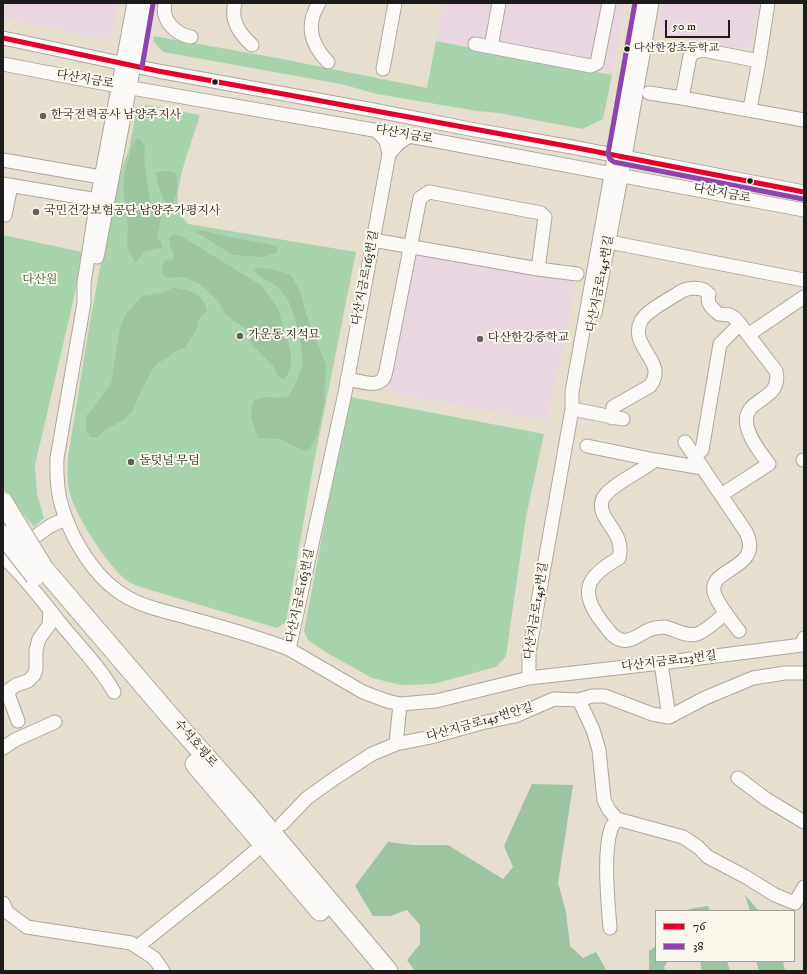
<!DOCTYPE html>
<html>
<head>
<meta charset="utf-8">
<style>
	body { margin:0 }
	#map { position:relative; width:807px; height:974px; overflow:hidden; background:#e6dece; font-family:"IM FELL DW Pica",serif }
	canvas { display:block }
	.frame { position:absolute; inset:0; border:4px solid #1c1c1c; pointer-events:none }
	.legend { position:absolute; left:655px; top:910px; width:140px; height:52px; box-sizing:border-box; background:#fbf7ec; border:1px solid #a29f99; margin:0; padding:5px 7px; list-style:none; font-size:12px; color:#1c1c1c }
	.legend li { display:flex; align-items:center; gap:8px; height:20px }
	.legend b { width:20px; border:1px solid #a29f99 }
	.scale { position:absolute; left:665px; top:20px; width:65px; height:18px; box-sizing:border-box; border:2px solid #1c1c1c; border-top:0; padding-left:5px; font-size:12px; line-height:14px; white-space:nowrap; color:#1c1c1c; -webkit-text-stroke:3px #fbf7ec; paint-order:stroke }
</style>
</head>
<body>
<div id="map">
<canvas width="807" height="974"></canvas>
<div class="frame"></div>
<ul class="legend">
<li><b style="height:5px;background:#e4002b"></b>76</li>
<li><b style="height:5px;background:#8e44ad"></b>38</li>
</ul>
<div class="scale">50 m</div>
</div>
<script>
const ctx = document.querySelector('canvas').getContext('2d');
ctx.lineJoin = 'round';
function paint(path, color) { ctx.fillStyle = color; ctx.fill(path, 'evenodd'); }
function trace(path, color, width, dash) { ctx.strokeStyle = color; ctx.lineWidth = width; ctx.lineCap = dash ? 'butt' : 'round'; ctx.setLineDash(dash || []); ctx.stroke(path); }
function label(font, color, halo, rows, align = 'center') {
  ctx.font = font + ' "IM FELL DW Pica","Noto Serif KR",serif'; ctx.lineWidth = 4; ctx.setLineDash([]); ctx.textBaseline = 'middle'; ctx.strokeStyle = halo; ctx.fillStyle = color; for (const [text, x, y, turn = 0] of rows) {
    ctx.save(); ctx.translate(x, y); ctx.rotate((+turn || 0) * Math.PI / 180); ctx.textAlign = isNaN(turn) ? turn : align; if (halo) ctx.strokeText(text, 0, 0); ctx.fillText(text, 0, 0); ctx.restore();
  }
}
const built = new Path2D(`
	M3,3H118L113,32L101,39L3,18Z
	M443,3H625L612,75L436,41Z
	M663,3H759L752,44L743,49L657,33Z
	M417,252L572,281L576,286L547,422L387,392L411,256Z`);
const green = new Path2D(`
	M154,36L277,58L427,88L436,41L612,75L603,119L582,129L499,113L477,111L377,94L341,84L163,52L153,41Z
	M146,105L200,115C193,139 172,189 179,212C180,216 185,220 188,224L356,252L314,462L286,622L277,628L147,589C141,587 134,585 129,582C109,569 74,514 69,490C67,479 67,468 68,457L89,327L105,241L122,168L129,149L136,112Z
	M3,235L82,252L75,293L35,465L37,494L44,518L34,527L3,489Z
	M350,397L544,434L526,517L506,656L496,667L433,684L402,685L372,678L327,653L308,640L304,631L348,399Z`);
const forest = new Path2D(`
	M137,139H141L145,148L144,159L150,201L156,210L161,219L157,238L161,242L162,248L145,251L135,263L127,247L128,224L123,186L125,171L132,146Z
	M167,171L175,172C180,182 176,198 171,209C161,199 158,186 156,172Z
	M202,230L225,236L277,246V252L264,257L233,255L196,232Z
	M174,234L181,236L262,286L278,309L291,353V363L288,374L284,379L279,377L273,366L251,344L248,331L243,326L235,322L225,314L218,301L200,284L184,277L168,278L163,275L162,269L164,261L173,259L174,253L171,250L169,238Z
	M258,267L271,269L290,274L301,293L306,314L326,365L324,406L317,436L309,450L304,451L280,439L258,438C253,422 248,416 254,400L265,397L279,398L287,397L294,388L303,364L300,335L289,302L278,287L263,278L254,271Z
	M172,288C187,288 205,294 207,311L198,320L197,328L185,348L176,351L166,359L159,362L152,370L140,393L132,412L125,419L105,430L98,437H90L86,430V416L95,406L111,383L120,328L126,314L142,296L161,293Z
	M532,784L573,785L558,883L566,912L570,946L583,958L596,952L607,971H415L407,960L420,944V925L407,910L390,916H373L355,886L388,842L412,845H448L503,879L513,867L504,846Z
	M745,895L759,911H750Z
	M708,906L710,911H688L689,909Z
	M656,946V961H668L664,967L665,971H649V951Z
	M700,961H727L730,971H702Z
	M756,961H783L785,971H759Z`);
const minor = new Path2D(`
	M134,3L97,200L84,283V303L57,458C56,491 60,508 74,537C86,560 100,580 122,594C143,608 170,612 193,619C226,628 258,637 289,649L345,393L389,154
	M165,3C161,20 175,34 191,37
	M235,3C230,21 240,34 252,45
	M319,3C305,25 311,45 328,62
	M3,38L158,71L373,110L475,130L572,147L804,192
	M475,44L591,66L597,63L609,3
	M491,47L499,3
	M3,64L91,81L437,141L804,210
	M383,69L395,3
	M649,93L682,98L804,120
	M682,98L690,56L695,52L703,50L759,61
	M750,109L759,61L768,3
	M377,131L386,141L389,154L399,143L409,136
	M3,160L101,177
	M3,184L97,200
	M3,214L5,215L11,186
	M373,240L538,269L577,274
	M609,242L804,280
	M97,257L146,3
	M595,313L625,157L652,3
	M748,335L804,297
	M347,379C354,380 373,386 379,382C384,380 385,375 386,371L420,198L429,192L541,213L545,217L538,269
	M572,409L623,419
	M612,418L613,407L650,386C669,362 628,347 641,321C647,310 670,299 680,292C686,288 698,287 704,290C706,291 707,293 709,294C706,304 712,308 719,314L730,315L736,319L776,371C783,403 741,396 747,426C750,440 761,453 769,464L721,495
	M685,442L746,532C765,571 704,567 715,595C720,608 731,620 739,631
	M587,446L655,460L703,468
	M695,456L702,450L720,344L740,324
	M655,460C643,471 605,487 602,501C597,521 626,531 619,558C587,576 578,591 602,622C608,629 612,638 622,640C633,643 643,630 655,628C658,628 661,627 664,627C675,629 685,637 697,634C704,632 719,619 726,613
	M803,460H804
	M22,546L50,526L65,519
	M5,559C26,578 43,602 61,624C79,646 100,667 114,692
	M289,649L363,692L387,701L400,704L436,701L529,678L661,663L802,645L804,638
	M661,663L669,717
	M529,678V652L572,409V392L642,3
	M579,700L593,730L599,750L604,800L609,810L617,819L683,837L698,847L708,857L746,877L775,895L795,903L804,887
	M400,704L396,744L431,737L481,723L515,716L554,699L579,700L592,696H605L652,714L669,717L705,698L753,678L785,673H804
	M18,721L9,697V690L16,685L28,681L34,675L36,669V650L39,639L49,625L50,610
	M3,748L15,740L55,722
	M738,778L766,799L804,822
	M282,824L307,798L335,778L372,754L396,744
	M3,903L7,912L27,927L131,943L154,958L163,971
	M610,928C608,902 603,853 611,829C612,825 615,822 617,819
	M137,947L221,880L254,852`);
const highway = new Path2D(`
	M44,569L169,715L245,801L388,971
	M195,764L320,911`);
const highwayBridge = new Path2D(`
	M3,502L44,569
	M3,535L35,576`);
const bus1 = new Path2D(`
	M3,38L158,71L572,147L804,192`);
const bus2 = new Path2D(`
	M635,3L608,154L610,159L614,162L803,199
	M142,67L153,4`);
const markers = [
	[627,49,3.5,"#1c1c1c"],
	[215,82,3.5,"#1c1c1c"],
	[43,116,4,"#63605a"],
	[750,181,3.5,"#1c1c1c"],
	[36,212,4,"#63605a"],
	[240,336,4,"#63605a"],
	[480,339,4,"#63605a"],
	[131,462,4,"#63605a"]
];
const busNames = [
	["다산한강초등학교",634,49]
];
const streetNames = [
	["다산지금로",85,80,10],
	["다산지금로",404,135,10],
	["다산지금로",722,194,11],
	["다산지금로163번길",366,278,-79],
	["다산지금로145번길",601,284,-79],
	["다산지금로163번길",301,596,-78],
	["다산지금로145번길",537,611,-81],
	["다산지금로123번길",669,662,-7],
	["다산지금로145번안길",480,723,-16],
	["수석호평로",195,744,49]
];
const poiNames = [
	["한국전력공사 남양주지사",51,116],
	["국민건강보험공단 남양주가평지사",44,212],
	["가운동 지석묘",248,336],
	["다산한강중학교",488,339],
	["돌덧널 무덤",139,462]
];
const parkNames = [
	["다산원",40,281]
];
paint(built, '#e8d7e0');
paint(green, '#a7d4ac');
paint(forest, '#9cc4a0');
trace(minor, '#ada89e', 15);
trace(highway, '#ada89e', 21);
trace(minor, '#fbfaf8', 13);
trace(highway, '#fbfaf8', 19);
trace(highwayBridge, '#ada89e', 21, []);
trace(highwayBridge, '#fbfaf8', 19);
trace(bus1, '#e4002b', 5);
trace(bus2, '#8e44ad', 5);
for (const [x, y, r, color] of markers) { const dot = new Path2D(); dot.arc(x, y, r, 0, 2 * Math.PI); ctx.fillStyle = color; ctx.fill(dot); trace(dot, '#fbf7ec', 1.5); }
label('11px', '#1c1c1c', '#fbf7ec', busNames, 'left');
label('12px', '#1c1c1c', '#fbf7ec', streetNames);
label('12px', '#1c1c1c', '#fbf7ec', poiNames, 'left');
label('12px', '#3b5945', '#fbf7ec', parkNames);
</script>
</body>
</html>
